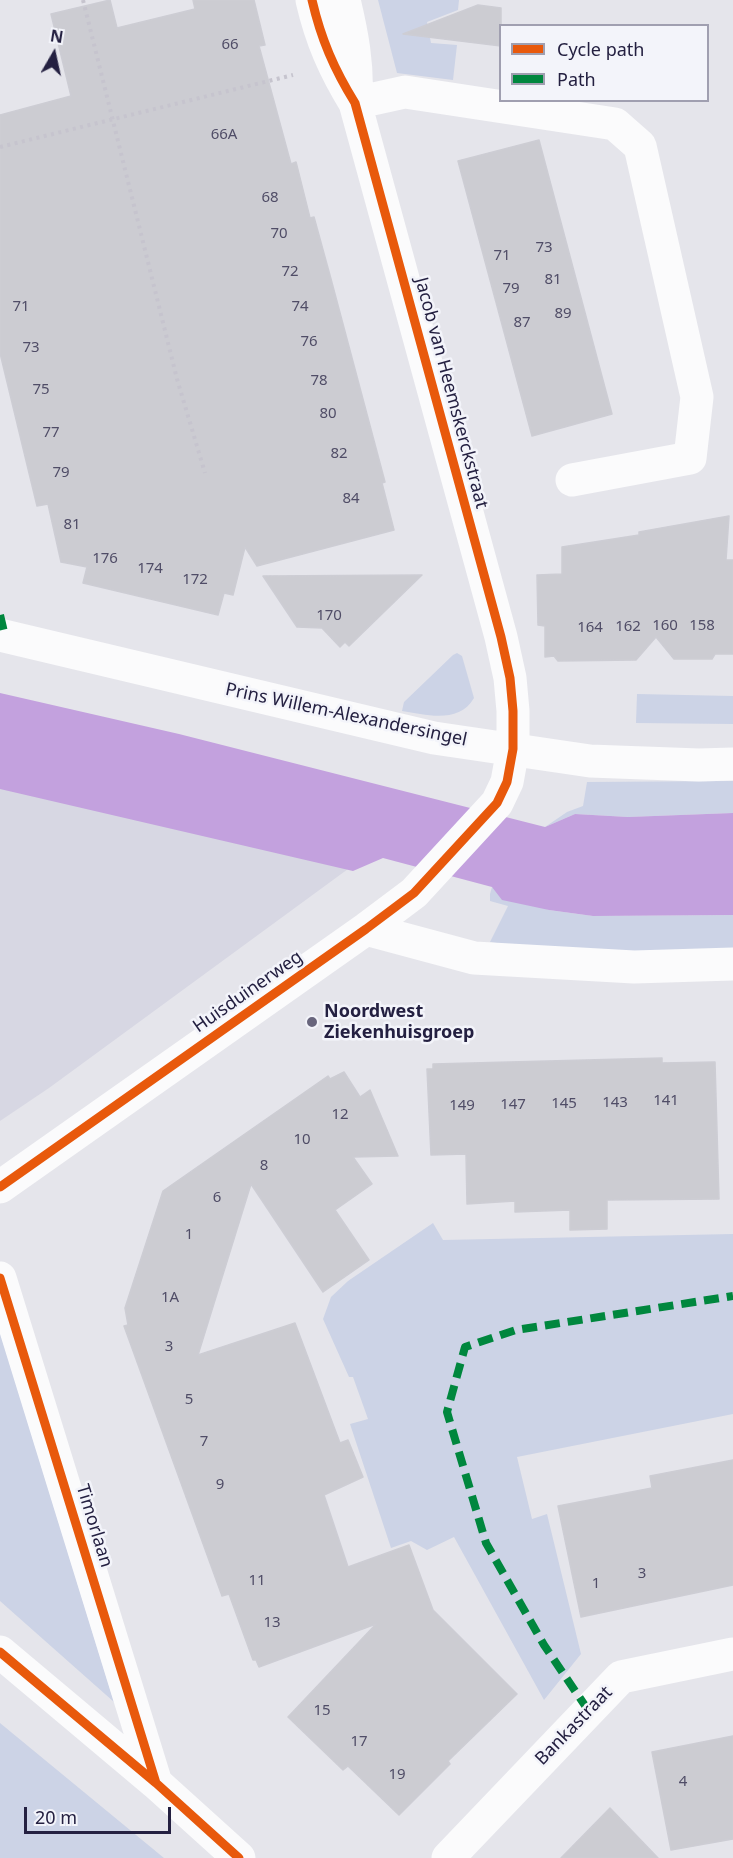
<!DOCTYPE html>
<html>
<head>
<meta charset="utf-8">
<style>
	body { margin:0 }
	#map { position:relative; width:733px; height:1858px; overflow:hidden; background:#e5e5eb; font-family:"Noto Sans",sans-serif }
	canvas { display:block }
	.legend { position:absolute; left:499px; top:24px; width:210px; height:78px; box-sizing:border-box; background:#f3f4fa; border:2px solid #a09fb0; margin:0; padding:8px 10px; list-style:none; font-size:18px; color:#242041 }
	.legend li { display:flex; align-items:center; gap:12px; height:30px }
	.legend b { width:30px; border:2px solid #a09fb0 }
	.north { position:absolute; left:24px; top:24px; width:60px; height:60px; -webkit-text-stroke:4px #f3f4fa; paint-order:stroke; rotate:9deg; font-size:16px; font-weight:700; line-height:24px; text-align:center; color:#242041 }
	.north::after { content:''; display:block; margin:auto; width:21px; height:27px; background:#242041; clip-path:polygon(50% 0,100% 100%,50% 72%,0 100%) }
	.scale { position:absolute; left:24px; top:1807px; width:147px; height:27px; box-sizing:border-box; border:3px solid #242041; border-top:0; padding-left:8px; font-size:18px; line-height:21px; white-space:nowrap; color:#242041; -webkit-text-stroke:4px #f3f4fa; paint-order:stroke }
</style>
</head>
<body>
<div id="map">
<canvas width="733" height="1858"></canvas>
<ul class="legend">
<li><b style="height:8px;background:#e8590c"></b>Cycle path</li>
<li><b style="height:8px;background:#00873e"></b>Path</li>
</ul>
<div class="north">N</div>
<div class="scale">20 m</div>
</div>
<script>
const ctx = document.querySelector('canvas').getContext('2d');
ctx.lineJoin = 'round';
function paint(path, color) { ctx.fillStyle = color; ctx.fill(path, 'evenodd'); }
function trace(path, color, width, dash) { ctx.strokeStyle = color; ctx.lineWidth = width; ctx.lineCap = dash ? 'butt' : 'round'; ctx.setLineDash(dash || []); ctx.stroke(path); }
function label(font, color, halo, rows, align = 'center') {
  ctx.font = font + ' "Noto Sans",sans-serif'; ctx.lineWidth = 5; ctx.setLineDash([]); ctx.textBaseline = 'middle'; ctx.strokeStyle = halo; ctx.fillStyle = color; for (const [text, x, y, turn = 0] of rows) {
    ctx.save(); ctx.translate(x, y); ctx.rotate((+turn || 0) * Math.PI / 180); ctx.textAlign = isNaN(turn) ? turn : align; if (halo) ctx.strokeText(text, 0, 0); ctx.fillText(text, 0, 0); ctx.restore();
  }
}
const built = new Path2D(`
	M0,735L404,828L49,1088L0,1121Z`);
const green = new Path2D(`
	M378,0H459L458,10L427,22L431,43L457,45L453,80L397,73Z
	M457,653L462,656L474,698C459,724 427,715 402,711L404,702L453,655Z
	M637,694L733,696V724L636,723Z
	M733,781V813L628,817L575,814L545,827L567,812L583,806L587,782Z
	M492,887L549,910L593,916L733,915V954L542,950L490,942L508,906L490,901V894Z
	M433,1223L443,1240L733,1234V1414L517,1457L532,1519L547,1514L581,1654L544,1700L454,1537L427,1550L411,1541L391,1548L350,1424L368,1419L353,1377H349L323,1319L331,1297L348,1281Z
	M0,1332L114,1702L0,1601Z
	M0,1723L164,1858H0Z`);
const water = new Path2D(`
	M0,693L179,734L545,827L575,814L628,817L733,813V915L593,916L549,910L502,900L492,887L383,858L353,871L0,789Z`);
const building = new Path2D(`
	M110,0L117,28L195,9L193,0H254L265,45L259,46L291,164L296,162L310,218L314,217L331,279L385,482L382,483L394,530L257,566L245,547L233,595L224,593L218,615L83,583L87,567L61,562L48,504L37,506L0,353V115L71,96L51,14Z
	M478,5L501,8V46L403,34Z
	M539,140L612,414L532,436L458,161Z
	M729,516L726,560H733V654H715L712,659H674L656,637L636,660L558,661L554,656L545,657V626L538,625L537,575L562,574V547L639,535V532Z
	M422,575L349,646L345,642L340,647L322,628L297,627L263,576Z
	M662,1058V1063L715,1062L719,1199L607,1200V1229L570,1230V1210L515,1212V1201L467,1204L466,1154L431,1155L427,1069H433V1064Z
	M344,1072L360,1097L370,1090L398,1156L353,1157L372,1184L335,1210L369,1260L323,1292L251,1184L198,1355L295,1323L340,1443L348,1440L363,1477L324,1495L348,1567L409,1545L433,1610L517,1694L448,1761L450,1764L399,1815L348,1766L343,1770L288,1717L376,1624L259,1667L256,1660H253L229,1594L222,1596L124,1326L128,1325L125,1308L163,1191L328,1076L330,1079Z
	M733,1460V1585L581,1617L558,1506L652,1488L650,1476Z
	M733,1736V1839L671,1850L652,1752Z
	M610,1808L658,1858H561Z`);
const path = new Path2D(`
	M83,0L177,379L205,473
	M0,147L293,75`);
const minor = new Path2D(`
	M344,0C352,33 358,65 356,99
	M355,103L405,92L615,124L640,146L697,397L690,458L572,480
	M0,635L434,738L590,761L699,765L733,764
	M366,929L474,958L634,967L733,964
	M0,1187L366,929L414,893L497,803L507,782L513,749V711L510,678L501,637L355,103C334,69 321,39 312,0
	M0,1278L156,1783
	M0,1652L156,1783L239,1858
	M448,1858L621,1677L733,1654`);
const quiet = new Path2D(`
	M0,615L5,636
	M588,1710L544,1645L486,1543L447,1412L465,1347L516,1330L733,1296`);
const cycleway = new Path2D(`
	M0,1187L366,929L414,893L497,803L507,782L513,749V711L510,678L501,637L355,103C334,69 321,39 312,0
	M0,1278L156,1783
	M0,1652L156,1783L239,1858`);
const markers = [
	[312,1022,6,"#68657c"]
];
const numberNames = [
	["66",230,45],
	["66A",224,135],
	["68",270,198],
	["70",279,234],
	["73",544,248],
	["71",502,256],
	["72",290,272],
	["81",553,280],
	["79",511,289],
	["71",21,307],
	["74",300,307],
	["89",563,314],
	["87",522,323],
	["76",309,342],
	["73",31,348],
	["78",319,381],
	["75",41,390],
	["80",328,414],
	["77",51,433],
	["82",339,454],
	["79",61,473],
	["84",351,499],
	["81",72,525],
	["176",105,559],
	["174",150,569],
	["172",195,580],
	["170",329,616],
	["160",665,626],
	["158",702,626],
	["162",628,627],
	["164",590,628],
	["141",666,1101],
	["143",615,1103],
	["145",564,1104],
	["147",513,1105],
	["149",462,1106],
	["12",340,1115],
	["10",302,1140],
	["8",264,1166],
	["6",217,1198],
	["1",189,1235],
	["1A",170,1298],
	["3",169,1347],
	["5",189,1400],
	["7",204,1442],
	["9",220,1485],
	["3",642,1574],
	["11",257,1581],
	["1",596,1584],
	["13",272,1623],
	["15",322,1711],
	["17",359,1742],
	["19",397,1775],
	["4",683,1782]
];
const streetNames = [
	["Jacob van Heemskerckstraat",451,393,75],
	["Prins Willem-Alexandersingel",346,715,12],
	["Huisduinerweg",248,992,-35],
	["Timorlaan",94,1526,73],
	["Bankastraat",574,1726,-46]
];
const poiNames = [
	["Noordwest",324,1012],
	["Ziekenhuisgroep",324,1033]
];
paint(built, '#d7d7e3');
paint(green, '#ccd3e6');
paint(water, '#c3a1de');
paint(building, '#ccccd2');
trace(building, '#cdcdd4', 1.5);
trace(path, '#c6c4ce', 4, [3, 4.5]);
trace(minor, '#fbfbfc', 33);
trace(quiet, '#00873e', 8, [15, 8]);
trace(cycleway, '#e8590c', 9);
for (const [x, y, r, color] of markers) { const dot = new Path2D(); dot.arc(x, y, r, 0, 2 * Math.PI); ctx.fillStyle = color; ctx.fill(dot); trace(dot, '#f3f4fa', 2); }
label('15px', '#504d67', null, numberNames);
label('18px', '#242041', '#f3f4fa', streetNames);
label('bold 18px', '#242041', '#f3f4fa', poiNames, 'left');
</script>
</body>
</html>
